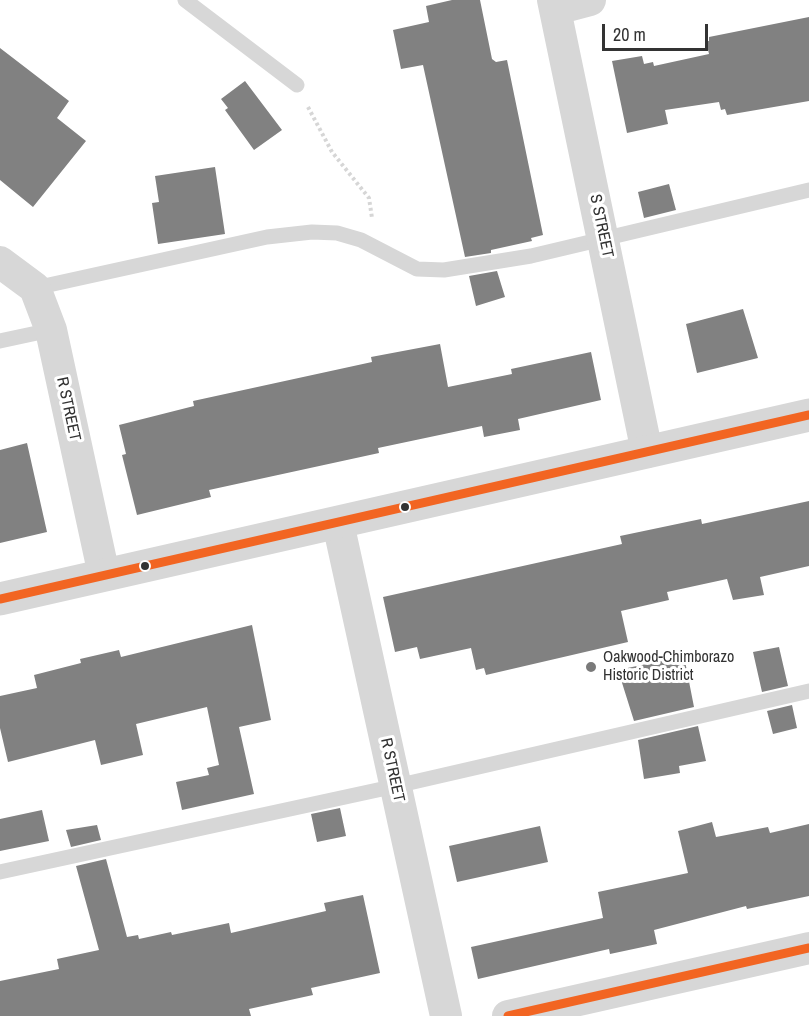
<!DOCTYPE html>
<html>
<head>
<meta charset="utf-8">
<style>
	body { margin:0 }
	#map { position:relative; width:809px; height:1016px; overflow:hidden; background:#fff; font-family:"Archivo Narrow",sans-serif }
	canvas { display:block }
	.scale { position:absolute; left:602px; top:24px; width:106px; height:27px; box-sizing:border-box; border:3px solid #333; border-top:0; padding-left:8px; font-size:18px; line-height:21px; white-space:nowrap; color:#333; -webkit-text-stroke:4px #fff; paint-order:stroke }
</style>
</head>
<body>
<div id="map">
<canvas width="809" height="1016"></canvas>
<div class="scale">20 m</div>
</div>
<script>
const ctx = document.querySelector('canvas').getContext('2d');
ctx.lineJoin = 'round';
function paint(path, color) { ctx.fillStyle = color; ctx.fill(path, 'evenodd'); }
function trace(path, color, width, dash) { ctx.strokeStyle = color; ctx.lineWidth = width; ctx.lineCap = dash ? 'butt' : 'round'; ctx.setLineDash(dash || []); ctx.stroke(path); }
function label(font, color, halo, rows, align = 'center') {
  ctx.font = font + ' "Archivo Narrow",sans-serif'; ctx.lineWidth = 6; ctx.setLineDash([]); ctx.textBaseline = 'middle'; ctx.strokeStyle = halo; ctx.fillStyle = color; for (const [text, x, y, turn = 0] of rows) {
    ctx.save(); ctx.translate(x, y); ctx.rotate((+turn || 0) * Math.PI / 180); ctx.textAlign = isNaN(turn) ? turn : align; if (halo) ctx.strokeText(text, 0, 0); ctx.fillText(text, 0, 0); ctx.restore();
  }
}
const building = new Path2D(`
	M452,0H480L492,59L496,62L507,60L543,235L531,238L532,241L491,250V253L465,257L423,65L401,69L393,30L429,22L426,6Z
	M809,17V101L727,115L725,109L721,110L719,102L665,110L668,124L627,133L612,61L642,56L644,64L653,62L654,66L709,54L706,41H709V37Z
	M0,48L69,101L57,118L86,141L33,207L0,180Z
	M245,81L282,130L254,150L225,110L228,108L221,99Z
	M215,167L225,234L158,244L152,203L159,202L155,176Z
	M669,184L676,210L644,218L638,192Z
	M497,271L505,297L476,306L469,276Z
	M743,309L758,358L697,373L686,324Z
	M440,344L448,387L512,374L511,369L591,352L601,400L518,419L520,430L484,437L482,426L378,448L379,453L209,490L211,497L137,515L122,455L126,454L119,425L194,406L193,401L372,362L371,357Z
	M27,443L47,532L0,543V450Z
	M809,501V566L760,577L764,595L733,600L727,579L667,592L669,600L621,611L628,642L486,675L484,668L476,670L471,648L420,659L417,647L395,652L383,597L622,544L620,536L701,519L702,524Z
	M252,625L271,720L239,727L254,794L182,810L176,782L209,775L207,768L219,765L207,707L136,724L143,755L101,765L95,740L8,762L0,728V696L37,688L34,675L81,663L80,659L119,650L121,657Z
	M779,647L788,686L762,692L753,652Z
	M684,656L694,707L634,721L618,670Z
	M792,705L797,728L773,734L767,711Z
	M698,726L706,761L679,766L680,773L644,779L638,740Z
	M340,808L346,836L317,842L311,814Z
	M42,810L49,841L0,851V819Z
	M712,822L716,837L768,827L770,833L809,824V896L747,909L746,906L654,930L657,944L610,954L609,949L478,979L471,947L603,918L598,892L688,873L678,831Z
	M97,825L101,840L71,847L66,830Z
	M540,826L548,862L457,882L449,846Z
	M106,859L127,937L138,935L139,939L171,932L172,935L229,923L231,933L326,911L324,903L363,895L380,973L311,988L313,995L249,1009L251,1016H0V981L59,969L57,959L99,950L76,866Z`);
const path = new Path2D(`
	M308,107L332,152L369,198L372,218`);
const service = new Path2D(`
	M185,0L297,85
	M35,288L267,237L312,232L337,233L361,240L417,269L444,270L531,256L809,190
	M0,341L51,330
	M0,872L396,786L809,691`);
const minor = new Path2D(`
	M553,0L647,452
	M556,9L590,0
	M0,262L35,288L51,330L104,575
	M338,523L446,1016
	M508,1016L809,948`);
const tertiary = new Path2D(`
	M0,599L809,415`);
const bus1 = new Path2D(`
	M0,599L809,415
	M508,1016L809,948`);
const markers = [
	[405,507,5,"#333"],
	[145,566,5,"#333"],
	[591,667,6,"#7a7a7a"]
];
const streetNames = [
	["S STREET",601,226,78],
	["R STREET",68,409,78],
	["R STREET",392,770,78]
];
const poiNames = [
	["Oakwood-Chimborazo",603,658],
	["Historic District",603,676]
];
paint(building, '#818181');
trace(path, '#d6d6d6', 4, [3, 3]);
trace(service, '#d7d7d7', 15);
trace(minor, '#d7d7d7', 32);
trace(tertiary, '#d7d7d7', 33);
trace(bus1, '#f26522', 9);
for (const [x, y, r, color] of markers) { const dot = new Path2D(); dot.arc(x, y, r, 0, 2 * Math.PI); ctx.fillStyle = color; ctx.fill(dot); trace(dot, '#fff', 2); }
label('16px', '#333', '#fff', streetNames);
label('16px', '#333', '#fff', poiNames, 'left');
</script>
</body>
</html>
